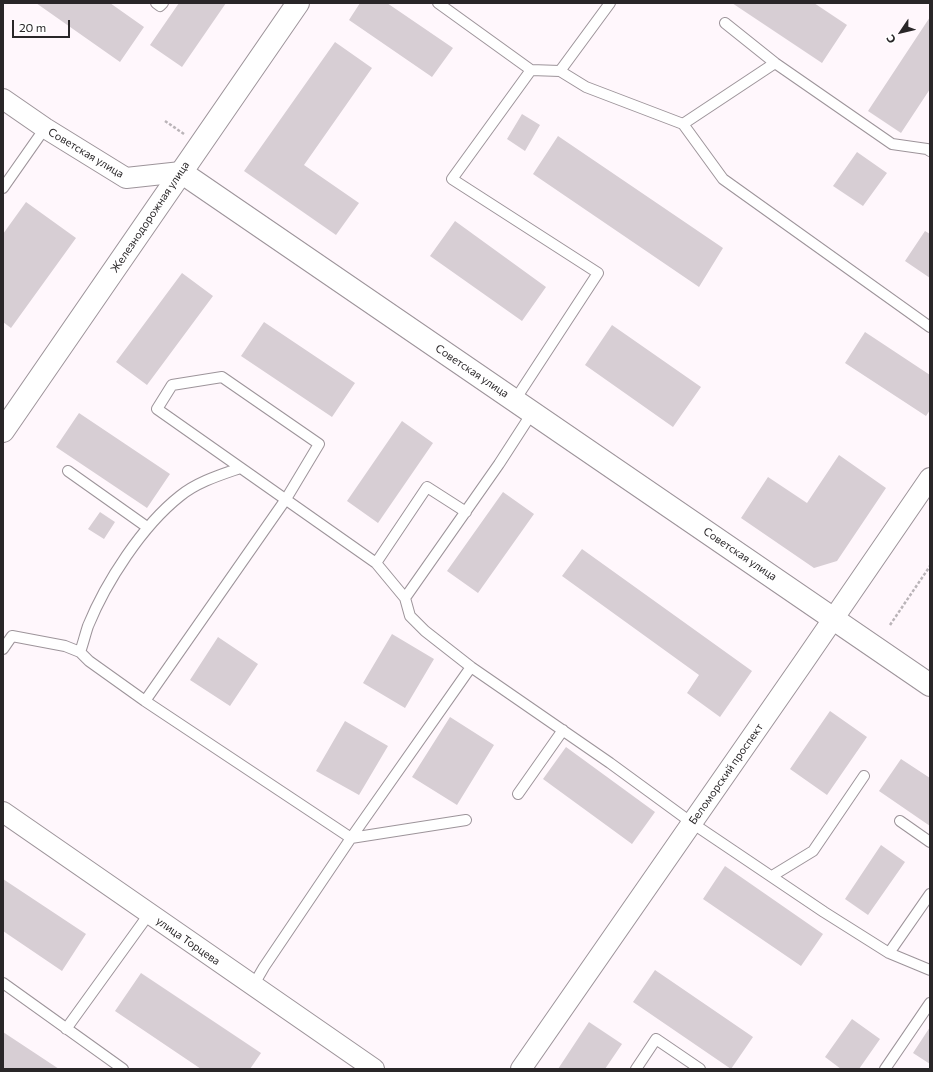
<!DOCTYPE html>
<html>
<head>
<meta charset="utf-8">
<style>
	body { margin:0 }
	#map { position:relative; width:933px; height:1072px; overflow:hidden; background:#fff7fc; font-family:Commissioner,sans-serif }
	canvas { display:block }
	.frame { position:absolute; inset:0; border:4px solid #292628; pointer-events:none }
	.north { position:absolute; left:881px; top:12px; width:40px; height:40px; -webkit-text-stroke:3px #fff; paint-order:stroke; rotate:235deg; font-size:11px; font-weight:700; line-height:16px; text-align:center; color:#292628 }
	.north::after { content:''; display:block; margin:auto; width:14px; height:18px; background:#292628; clip-path:polygon(50% 0,100% 100%,50% 72%,0 100%) }
	.scale { position:absolute; left:12px; top:20px; width:58px; height:18px; box-sizing:border-box; border:2px solid #292628; border-top:0; padding-left:5px; font-size:12px; line-height:14px; white-space:nowrap; color:#292628; -webkit-text-stroke:3px #fff; paint-order:stroke }
</style>
</head>
<body>
<div id="map">
<canvas width="933" height="1072"></canvas>
<div class="frame"></div>
<div class="north">С</div>
<div class="scale">20 m</div>
</div>
<script>
const ctx = document.querySelector('canvas').getContext('2d');
ctx.lineJoin = 'round';
function paint(path, color) { ctx.fillStyle = color; ctx.fill(path, 'evenodd'); }
function trace(path, color, width, dash) { ctx.strokeStyle = color; ctx.lineWidth = width; ctx.lineCap = dash ? 'butt' : 'round'; ctx.setLineDash(dash || []); ctx.stroke(path); }
function label(font, color, halo, rows, align = 'center') {
  ctx.font = font + ' Commissioner,sans-serif'; ctx.lineWidth = 4; ctx.setLineDash([]); ctx.textBaseline = 'middle'; ctx.strokeStyle = halo; ctx.fillStyle = color; for (const [text, x, y, turn = 0] of rows) {
    ctx.save(); ctx.translate(x, y); ctx.rotate((+turn || 0) * Math.PI / 180); ctx.textAlign = isNaN(turn) ? turn : align; if (halo) ctx.strokeText(text, 0, 0); ctx.fillText(text, 0, 0); ctx.restore();
  }
}
const building = new Path2D(`
	M36,3H110L144,27L120,62Z
	M179,3H226L182,67L150,45Z
	M360,3H387L453,48L432,77L349,20Z
	M732,3H814L847,25L822,63Z
	M930,17V89L901,133L868,111Z
	M335,42L372,68L304,165L359,203L336,235L244,171Z
	M522,114L540,125L525,151L507,139Z
	M558,136L723,248L699,287L533,174Z
	M857,152L887,173L863,206L833,186Z
	M26,202L76,238L11,328L3,322V234Z
	M455,221L546,287L522,321L430,256Z
	M925,231L930,234V278L905,261Z
	M182,273L213,296L147,385L116,362Z
	M264,322L355,383L332,417L241,356Z
	M612,325L701,387L673,427L585,365Z
	M865,332L930,375V410L926,416L845,363Z
	M79,413L170,474L147,508L56,447Z
	M402,421L433,443L378,523L347,501Z
	M839,455L886,488L837,561L814,568L741,518L768,477L807,503Z
	M503,492L534,514L478,593L447,571Z
	M100,512L115,522L104,539L88,529Z
	M582,549L752,671L720,717L687,693L699,675L562,576Z
	M392,634L434,659L405,708L363,683Z
	M218,637L258,664L230,706L190,680Z
	M830,711L867,737L827,795L790,769Z
	M450,717L494,745L457,805L412,777Z
	M345,721L388,746L359,795L316,771Z
	M566,747L655,812L632,844L543,779Z
	M901,759L930,778V826L879,791Z
	M881,845L905,862L868,915L845,899Z
	M725,866L823,934L801,966L703,899Z
	M3,879L86,934L62,971L3,931Z
	M655,970L753,1037L731,1069L633,1002Z
	M141,973L261,1053L250,1069H201L115,1011Z
	M852,1019L880,1039L859,1069H841L825,1057Z
	M589,1022L622,1044L605,1069H558Z
	M930,1027V1064L913,1053Z
	M3,1032L59,1069H3Z`);
const path = new Path2D(`
	M165,121L184,134
	M890,625L930,566`);
const lane = new Path2D(`
	M156,3L160,6L163,3
	M438,3L531,70L560,71L586,87L683,124L775,63
	M725,23L775,63L892,144L927,149L930,151
	M560,71L610,3
	M683,124L723,179L930,327
	M3,188L45,128
	M515,400L598,273L452,179L531,70
	M532,413L499,464L405,598L410,616L425,631L471,667L610,763L692,823L824,912L889,953L930,970
	M240,468C220,475 197,482 180,496C142,526 106,582 88,626C85,635 83,644 80,652L89,661L145,701L286,499L319,444L222,377L172,385L157,409L376,563L405,598
	M68,471L147,527
	M376,563L427,487L466,512
	M3,649L12,636L65,646L80,652
	M145,701L351,838L466,820
	M518,794L563,730
	M900,821L930,842
	M772,876L813,851L864,776
	M889,953L930,894
	M3,983L123,1069
	M253,986L264,967L351,838L471,667
	M66,1029L149,914
	M636,1069L656,1039L700,1069
	M885,1069L930,1003`);
const street = new Path2D(`
	M3,99L45,128L126,178L181,172
	M3,812L374,1069
	M521,1069L803,663L930,478`);
const secondary = new Path2D(`
	M181,172L930,685
	M3,431L298,3`);
const streetNames = [
	["Советская улица",86,153,31],
	["Железнодорожная улица",150,217,-56],
	["Советская улица",472,371,34],
	["Советская улица",740,554,34],
	["Беломорский проспект",726,774,-55],
	["улица Торцева",188,941,35]
];
paint(building, '#d7ced4');
trace(lane, '#9d949a', 12);
trace(street, '#9d949a', 22);
trace(secondary, '#9d949a', 24);
trace(path, '#bab4b8', 2.5, [3, 2]);
trace(lane, '#fff', 10);
trace(street, '#fff', 20);
trace(secondary, '#fff', 22);
label('11px', '#292628', '#fff', streetNames);
</script>
</body>
</html>
